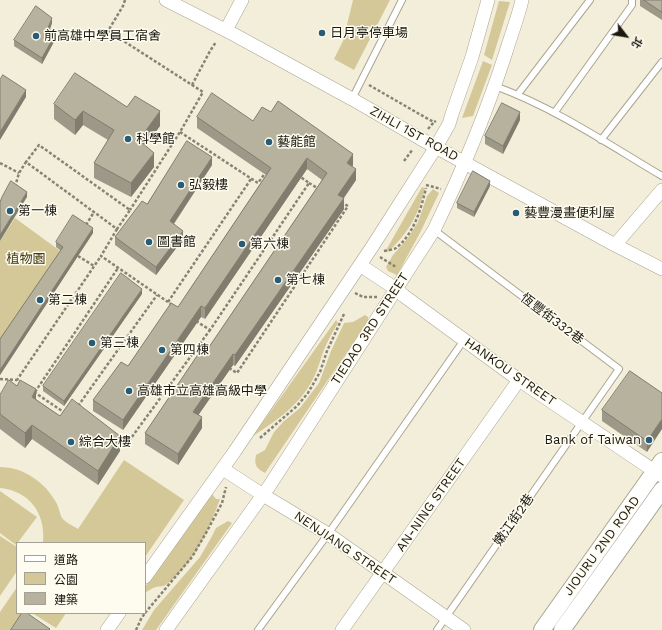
<!DOCTYPE html>
<html>
<head>
<meta charset="utf-8">
<style>
	body { margin:0 }
	#map { position:relative; width:662px; height:630px; overflow:hidden; background:#f3eeda; font-family:"Work Sans","Noto Sans TC",sans-serif }
	canvas { display:block }
	.legend { position:absolute; left:16px; top:542px; width:130px; height:72px; box-sizing:border-box; background:#fefbef; border:1px solid #a3a096; margin:0; padding:5px 7px; list-style:none; font-size:12px; color:#1a1811 }
	.legend li { display:flex; align-items:center; gap:8px; height:20px }
	.legend b { width:20px; border:1px solid #a3a096 }
	.north { position:absolute; left:606px; top:16px; width:40px; height:40px; -webkit-text-stroke:3px #fefbef; paint-order:stroke; rotate:121deg; font-size:11px; font-weight:700; line-height:16px; text-align:center; color:#1a1811 }
	.north::after { content:''; display:block; margin:auto; width:14px; height:18px; background:#1a1811; clip-path:polygon(50% 0,100% 100%,50% 72%,0 100%) }
</style>
</head>
<body>
<div id="map">
<canvas width="662" height="630"></canvas>
<ul class="legend">
<li><b style="height:5px;background:#fff"></b>道路</li>
<li><b style="height:11px;background:#d5c898"></b>公園</li>
<li><b style="height:11px;background:#b7b29e"></b>建築</li>
</ul>
<div class="north">北</div>
</div>
<script>
const ctx = document.querySelector('canvas').getContext('2d');
ctx.lineJoin = 'round';
function paint(path, color) { ctx.fillStyle = color; ctx.fill(path, 'evenodd'); }
function trace(path, color, width, dash) { ctx.strokeStyle = color; ctx.lineWidth = width; ctx.lineCap = dash ? 'butt' : 'round'; ctx.setLineDash(dash || []); ctx.stroke(path); }
function label(font, color, halo, rows, align = 'center') {
  ctx.font = font + ' "Work Sans","Noto Sans TC",sans-serif'; ctx.lineWidth = 3; ctx.setLineDash([]); ctx.textBaseline = 'middle'; ctx.strokeStyle = halo; ctx.fillStyle = color; for (const [text, x, y, turn = 0] of rows) {
    ctx.save(); ctx.translate(x, y); ctx.rotate((+turn || 0) * Math.PI / 180); ctx.textAlign = isNaN(turn) ? turn : align; if (halo) ctx.strokeText(text, 0, 0); ctx.fillText(text, 0, 0); ctx.restore();
  }
}
const green = new Path2D(`
	M353,0H390L354,70L334,59L343,41Z
	M499,1L510,2L492,60L484,55Z
	M483,61L492,65L473,116L462,118Z
	M422,187L425,188C418,216 409,232 388,252H385Z
	M433,189L439,193L420,233L397,275L388,271L386,267L393,255L408,238L418,222L427,196Z
	M15,218L63,253L0,345V241Z
	M365,315L368,317V321L265,473C256,468 254,465 256,455L265,450L274,432L284,421L300,408L319,383L331,351L344,323L353,322Z
	M336,320L338,323C333,331 328,340 324,350C320,360 318,370 313,379C301,404 276,421 253,436Z
	M124,460L184,500L145,557V543H43C46,514 30,491 0,488V467C24,467 46,483 57,504C59,508 60,515 62,518C65,522 73,526 78,529Z
	M0,491L37,517L16,545L0,533Z
	M212,494L216,499H220C209,530 194,563 167,584C164,587 160,586 156,587C152,588 148,591 145,593V587Z
	M228,521L232,523L156,630H142L154,610L200,557L211,538L216,528Z
	M0,536L17,547V571L0,596Z
	M17,587V613H24L13,630H0V612Z
	M32,613H66L56,628Z`);
const path = new Path2D(`
	M125,0L123,6L108,31L203,92L180,132L130,210
	M192,85L210,51L216,42
	M369,85L428,119L434,122L436,121
	M428,129L434,122
	M180,132L258,183L266,172
	M404,161L413,149
	M0,163L19,173
	M309,183L319,189
	M426,185L441,189
	M15,187L19,173L26,162L117,229L130,210L39,145L26,162
	M86,225L94,212
	M117,229L101,256L168,302
	M384,251C388,250 393,250 396,248C414,234 421,209 426,188
	M78,256L94,266
	M380,257L396,267
	M355,293L363,297H377
	M172,305L168,302L251,179
	M196,321L210,330L309,183L298,175
	M229,368L237,373L348,206L342,203
	M0,379L17,380
	M22,383L17,380L101,256
	M34,392L65,413
	M35,392L118,268
	M78,406L157,295
	M260,438L297,406L308,393L320,372L327,351L344,314
	M118,439L126,445L210,330
	M145,613L192,557L206,533L222,503L226,487
	M136,630L141,619L145,613`);
const service = new Path2D(`
	M495,86C555,108 608,144 662,176
	M518,94L590,0
	M352,99L402,0
	M555,112L632,5V0
	M601,140L662,62
	M434,230L619,369L437,630
	M258,630L328,534L464,340`);
const minor = new Path2D(`
	M166,0L233,34L352,99L421,139L615,245L662,269
	M226,30L242,0
	M615,245L662,190
	M360,265L396,289L404,296L519,380L662,476
	M223,469L263,495L328,534L464,630
	M145,577L235,451L372,247L436,147L449,124L452,114L472,57L488,0
	M107,630L119,613
	M166,630L270,485L434,230C462,172 486,114 506,52C511,35 518,18 522,0
	M342,630L519,380`);
const tertiary = new Path2D(`
	M542,630L662,461
	M562,630L662,490`);
const wall = new Path2D(`
	M640,0H662V20L640,6Z
	M52,23L50,29L56,38L42,64L14,46V40Z
	M54,104L127,107L160,126L146,145L154,167L131,197L94,178V163L108,140L83,125L75,135L54,119Z
	M197,117L253,121L353,165L352,167L356,180L344,198V209L235,366L233,365L198,415L202,428L178,465L145,444V433L207,350L322,180L307,169L205,319L201,317L123,430L93,411V400L128,366L178,307L266,175L197,128Z
	M520,120L503,154L485,144V136Z
	M212,165L174,224L183,239L156,275L115,245V237L147,204Z
	M490,186L474,217L457,208V203Z
	M93,233L0,375V339L61,251L56,247V242Z
	M142,294L64,406L43,391V386Z
	M17,386L60,416L120,451L98,485L32,439L25,448L0,429V395Z
	M662,393L647,452L602,421V410Z`);
const shadedWall = new Path2D(`
	M52,18V23L48,34V28Z
	M56,33V38L42,64V58Z
	M26,90V97L0,140V132Z
	M83,111V125L75,135V120Z
	M160,111V126L139,154V140Z
	M520,112V120L503,154V146Z
	M154,153V167L131,197V183Z
	M353,154V165L347,174V163Z
	M212,157V165L170,229V221Z
	M307,158V169L205,319V308Z
	M356,169V180L338,206V195Z
	M490,181V186L474,217V212Z
	M27,192V197L0,241V235Z
	M344,198V209L235,366V355Z
	M93,228V233L0,375V370Z
	M183,231V239L156,275V267Z
	M142,289V294L64,406V401Z
	M201,306V317L123,430V420Z
	M233,354V365L193,423V412Z
	M36,389V404L32,397Z
	M202,417V428L178,465V454Z
	M662,419V429L647,452V441Z
	M32,425V439L25,448V433Z
	M120,436V451L98,485V471Z`);
const building = new Path2D(`
	M644,0H662V12Z
	M36,6L52,18L48,28L56,33L42,58L14,40Z
	M75,73L127,107L135,96L160,111L139,140L154,153L131,183L94,163L114,130L83,111L75,120L54,104Z
	M3,75L26,90L0,132V80Z
	M212,93L253,121L262,107L271,112L278,101L353,154L347,163L356,169L338,195L344,198L235,355L233,354L193,412L202,417L178,454L145,433L203,347L207,350L327,173L307,158L205,308L201,306L123,420L93,400L121,362L128,366L171,303L178,307L271,168L197,117Z
	M502,103L520,112L503,146L485,136Z
	M187,141L212,157L170,221L183,231L156,267L115,237L142,201L147,204Z
	M473,171L490,181L474,212L457,203Z
	M11,181L27,192L0,235V202L2,197Z
	M73,215L93,228L0,370V339L63,247L56,242Z
	M121,273L142,289L64,401L43,386Z
	M630,371L662,393V419L647,441L602,410Z
	M9,380L17,386L20,380L36,389L32,397L60,416L72,399L120,436L98,471L32,425L25,433L0,414V395Z
	M22,613H27L50,629L49,630H11Z`);
const markers = [
	[322,33,4,"#265c77"],
	[36,36,4,"#265c77"],
	[128,139,4,"#265c77"],
	[269,142,4,"#265c77"],
	[181,185,4,"#265c77"],
	[10,211,4,"#265c77"],
	[516,213,4,"#265c77"],
	[149,242,4,"#265c77"],
	[242,244,4,"#265c77"],
	[278,280,4,"#265c77"],
	[40,300,4,"#265c77"],
	[92,343,4,"#265c77"],
	[162,350,4,"#265c77"],
	[129,391,4,"#265c77"],
	[649,440,4,"#265c77"],
	[71,442,4,"#265c77"]
];
const poiNames = [
	["日月亭停車場",330,33],
	["前高雄中學員工宿舍",44,36],
	["科學館",136,139],
	["藝能館",277,142],
	["弘毅樓",189,185],
	["第一棟",18,211],
	["藝豐漫畫便利屋",524,213],
	["圖書館",157,242],
	["第六棟",250,244],
	["第七棟",286,280],
	["第二棟",48,300],
	["第三棟",100,343],
	["第四棟",170,350],
	["高雄市立高雄高級中學",137,391],
	["Bank of Taiwan",641,440,"right"],
	["綜合大樓",79,442]
];
const streetNames = [
	["ZIHLI 1ST ROAD",414,134,29],
	["恆豐街332巷",552,319,37],
	["TIEDAO 3RD STREET",370,329,-57],
	["HANKOU STREET",510,372,35],
	["AN-NING STREET",431,505,-55],
	["嫩江街2巷",514,520,-55],
	["JIOURU 2ND ROAD",602,546,-54],
	["NENJIANG STREET",345,548,34]
];
const parkNames = [
	["植物園",26,259]
];
paint(green, '#d5c898');
trace(service, '#aaa592', 8);
trace(minor, '#aaa592', 14);
trace(tertiary, '#aaa592', 18);
trace(path, '#868375', 2.5, [3, 2]);
trace(service, '#fff', 6);
trace(minor, '#fff', 13);
trace(tertiary, '#fff', 16);
paint(wall, '#9d9988');
paint(shadedWall, '#807d6f');
paint(building, '#b7b29e');
trace(building, '#807d6f', 1);
for (const [x, y, r, color] of markers) { const dot = new Path2D(); dot.arc(x, y, r, 0, 2 * Math.PI); ctx.fillStyle = color; ctx.fill(dot); trace(dot, '#fefbef', 1.5); }
label('13px', '#1a1811', '#fefbef', poiNames, 'left');
label('13px', '#1a1811', '#fefbef', streetNames);
label('13px', '#413710', '#fefbef', parkNames);
</script>
</body>
</html>
